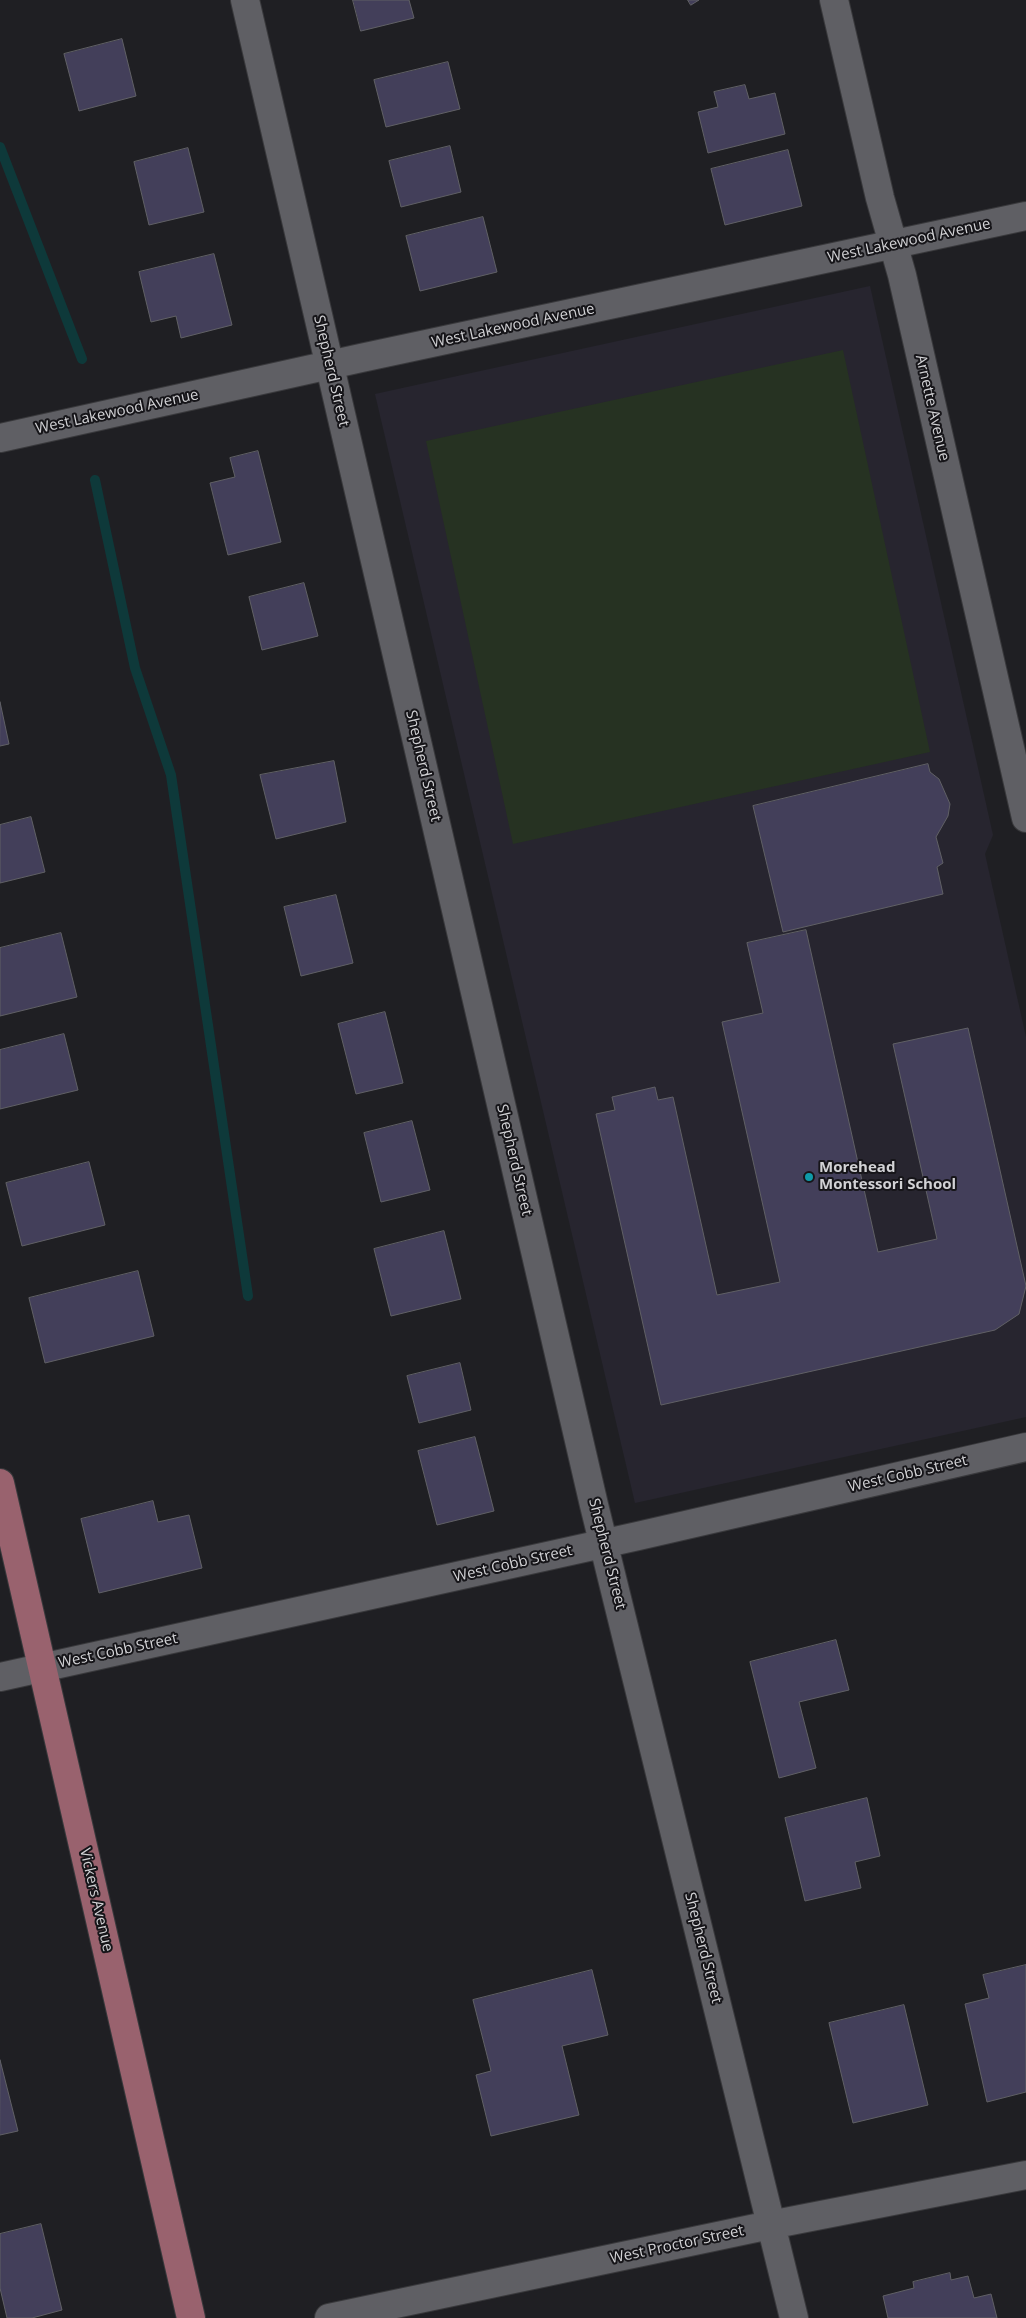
<!DOCTYPE html>
<html>
<head>
<meta charset="utf-8">
<style>
	body { margin:0 }
	canvas { display:block; background:#1f1f23 }
</style>
</head>
<body>
<canvas width="1026" height="2318"></canvas>
<script>
const ctx = document.querySelector('canvas').getContext('2d');
ctx.lineJoin = 'round';
function paint(path, color) { ctx.fillStyle = color; ctx.fill(path, 'evenodd'); }
function trace(path, color, width, dash) { ctx.strokeStyle = color; ctx.lineWidth = width; ctx.lineCap = dash ? 'butt' : 'round'; ctx.setLineDash(dash || []); ctx.stroke(path); }
function label(font, color, halo, rows, align = 'center') {
  ctx.font = font + ' "Open Sans",sans-serif'; ctx.lineWidth = 4; ctx.setLineDash([]); ctx.textBaseline = 'middle'; ctx.strokeStyle = halo; ctx.fillStyle = color; for (const [text, x, y, turn = 0] of rows) {
    ctx.save(); ctx.translate(x, y); ctx.rotate((+turn || 0) * Math.PI / 180); ctx.textAlign = isNaN(turn) ? turn : align; if (halo) ctx.strokeText(text, 0, 0); ctx.fillText(text, 0, 0); ctx.restore();
  }
}
const built = new Path2D(`
	M870,286L993,835L985,854L1026,1037V1417L635,1503L375,394Z`);
const green = new Path2D(`
	M843,350L930,752L513,844L426,441Z`);
const stream = new Path2D(`
	M0,147L82,359
	M95,480L135,668L171,775L248,1296`);
const building = new Path2D(`
	M353,0H409L414,18L361,31Z
	M688,0H699L691,5Z
	M122,39L136,96L79,111L64,54Z
	M448,62L460,109L386,127L374,80Z
	M745,85L749,99L775,93L785,134L708,153L698,112L718,107L714,92Z
	M450,146L461,192L401,207L389,161Z
	M188,148L204,212L149,225L134,162Z
	M788,150L802,206L725,225L711,169Z
	M483,217L497,272L420,291L406,236Z
	M214,254L232,325L181,338L176,316L151,322L139,272Z
	M258,451L281,542L228,555L210,483L235,477L230,458Z
	M304,583L318,636L262,650L249,597Z
	M0,702L9,744L0,746Z
	M334,761L346,822L276,839L260,775Z
	M928,764L930,772L939,779L950,804L948,816L936,837L943,863L937,867L943,894L783,932L753,806Z
	M31,817L45,872L0,883V825Z
	M336,895L353,963L301,976L284,907Z
	M806,930L878,1252L937,1239L893,1044L968,1028L1026,1286L1019,1314L995,1330L661,1405L596,1114L615,1110L612,1097L655,1087L658,1100L673,1097L717,1295L780,1282L722,1022L763,1013L747,943Z
	M61,933L77,997L0,1016V948Z
	M385,1012L403,1083L356,1094L338,1024Z
	M64,1034L78,1090L0,1109V1050Z
	M412,1121L430,1190L381,1202L364,1133Z
	M89,1162L105,1225L22,1246L6,1183Z
	M444,1231L461,1299L391,1316L374,1249Z
	M138,1271L154,1336L45,1363L29,1298Z
	M460,1363L471,1410L419,1423L407,1376Z
	M475,1437L494,1511L437,1525L418,1451Z
	M153,1501L158,1522L189,1515L202,1568L99,1593L81,1519Z
	M836,1640L849,1690L799,1702L816,1768L779,1778L750,1662Z
	M867,1798L880,1856L855,1862L861,1888L805,1901L785,1818Z
	M1026,1965V2092L987,2102L965,2004L989,1998L983,1975Z
	M592,1970L608,2035L562,2046L579,2115L491,2136L476,2075L491,2071L473,2000Z
	M904,2005L928,2105L853,2123L829,2023Z
	M0,2060L18,2131L0,2135Z
	M41,2224L62,2310L32,2318H7L0,2288V2234Z
	M950,2273L951,2280L968,2276L974,2298L991,2294L997,2318H888L883,2296L914,2288L913,2282Z`);
const minor = new Path2D(`
	M245,0L594,1505L794,2318
	M834,0L880,198L902,275L1026,818
	M0,438L361,358L1026,216
	M0,1677L638,1536L1026,1447
	M329,2318L770,2225L1026,2175`);
const major = new Path2D(`
	M0,1483L191,2318`);
const markers = [
	[809,1177,5,"#0f9aa8"]
];
const streetNames = [
	["West Lakewood Avenue",909,241,-12],
	["West Lakewood Avenue",513,326,-12],
	["Shepherd Street",331,371,77],
	["Arnette Avenue",932,408,77],
	["West Lakewood Avenue",117,412,-12],
	["Shepherd Street",423,766,77],
	["Shepherd Street",514,1160,77],
	["West Cobb Street",908,1474,-13],
	["Shepherd Street",607,1554,76],
	["West Cobb Street",513,1564,-13],
	["West Cobb Street",118,1651,-12],
	["Vickers Avenue",96,1900,77],
	["Shepherd Street",703,1948,76],
	["West Proctor Street",677,2245,-12]
];
const poiNames = [
	["Morehead",819,1168],
	["Montessori School",819,1185]
];
paint(built, '#27252f');
paint(green, '#263222');
trace(stream, '#0e393a', 10);
paint(building, '#433f5a');
trace(building, '#606065', 1);
trace(minor, '#39393c', 30);
trace(major, '#39393c', 30);
trace(minor, '#5f5f64', 28);
trace(major, '#99626e', 28);
for (const [x, y, r, color] of markers) { const dot = new Path2D(); dot.arc(x, y, r, 0, 2 * Math.PI); ctx.fillStyle = color; ctx.fill(dot); trace(dot, '#161519', 2); }
label('15px', '#d2d2d5', '#161519', streetNames);
label('bold 15px', '#d2d2d5', '#161519', poiNames, 'left');
</script>
</body>
</html>
